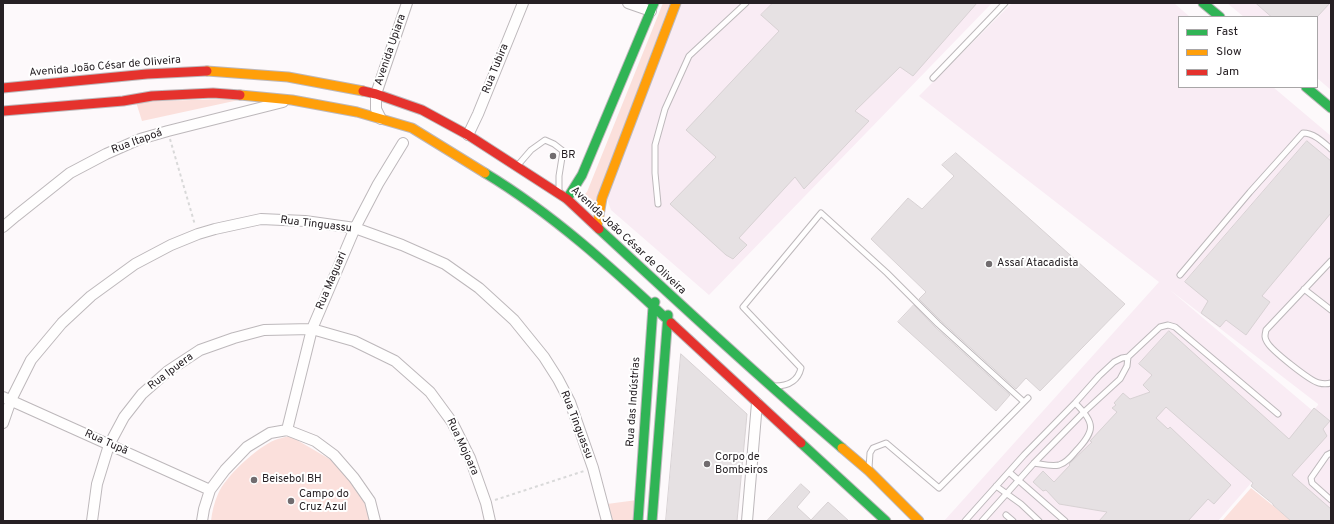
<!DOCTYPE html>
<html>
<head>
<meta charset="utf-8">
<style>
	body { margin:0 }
	#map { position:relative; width:1334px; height:524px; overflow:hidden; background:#fdf9fb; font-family:Overpass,sans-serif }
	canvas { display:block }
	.frame { position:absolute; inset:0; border:4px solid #262024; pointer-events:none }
	.legend { position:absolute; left:1178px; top:16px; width:140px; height:72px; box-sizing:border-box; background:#fff; border:1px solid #a8a6a7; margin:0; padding:5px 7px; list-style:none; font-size:12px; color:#262024 }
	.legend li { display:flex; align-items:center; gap:8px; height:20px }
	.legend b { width:20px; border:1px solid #a8a6a7 }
</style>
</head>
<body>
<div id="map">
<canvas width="1334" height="524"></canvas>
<div class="frame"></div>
<ul class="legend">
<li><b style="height:5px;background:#30b455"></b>Fast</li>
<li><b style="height:5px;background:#ff9f0a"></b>Slow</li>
<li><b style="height:5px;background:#e5322d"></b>Jam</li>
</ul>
</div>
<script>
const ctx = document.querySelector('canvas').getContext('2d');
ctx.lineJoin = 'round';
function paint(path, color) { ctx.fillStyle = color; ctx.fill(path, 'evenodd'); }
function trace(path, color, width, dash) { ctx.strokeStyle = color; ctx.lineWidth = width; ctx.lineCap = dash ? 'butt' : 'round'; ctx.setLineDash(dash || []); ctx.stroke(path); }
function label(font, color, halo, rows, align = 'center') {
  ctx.font = font + ' Overpass,sans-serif'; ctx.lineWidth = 4; ctx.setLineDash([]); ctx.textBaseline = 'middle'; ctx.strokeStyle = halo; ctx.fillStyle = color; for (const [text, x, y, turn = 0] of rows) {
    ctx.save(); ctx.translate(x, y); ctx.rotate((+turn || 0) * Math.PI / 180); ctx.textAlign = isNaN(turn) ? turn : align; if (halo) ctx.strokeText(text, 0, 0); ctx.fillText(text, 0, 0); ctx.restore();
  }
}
const built = new Path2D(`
	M681,3H992L709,295L611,210L607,199Z
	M1012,3H1174L1190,17H1179V87H1273L1331,136V521H1296L1251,485L1273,458L1218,521H944L1159,282L919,96ZM1170,290L1318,404V405L1313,411Z
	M1227,3H1331V90L1317,78V17H1244Z`);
const green = new Path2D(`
	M663,3H670L593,209L579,199L587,192Z
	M248,98L142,121L136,102Z
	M290,436L333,461L351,482L365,503L371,521H211C212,512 214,503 218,494C225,477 257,447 275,440C280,438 285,437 290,436Z
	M1251,488L1292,521H1222Z
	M637,500L636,521H613L607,504Z`);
const building = new Path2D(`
	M773,3H977L913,76L900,67L855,111L869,121L804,189L795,177L739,238L747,245L733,259L726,255L670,204L716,157L686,130L779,31L761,15Z
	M1256,3H1330L1317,17H1272Z
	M1307,141L1331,161V213L1262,296L1270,302L1246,335L1226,320L1220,327L1201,313L1208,301L1185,282Z
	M956,153L1125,304L1040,391L1026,378L1016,389L941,321L919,299L926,292L871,239L908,198L922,209L954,176L942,165Z
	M914,305L935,327L1010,395L996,411L898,322Z
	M1169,331L1289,439L1314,408L1330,421L1323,429L1327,436L1292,475L1331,509V521H1291L1273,505V504L1251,486L1253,483L1166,407L1156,418L1168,429L1170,427L1231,485L1214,504L1208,499L1188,521H1099L1107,512L1059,504L1046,490L1043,491L1033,482L1043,471L1054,482L1070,465L1069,464L1092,442L1090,441L1117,412L1112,408L1116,405L1114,403L1123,393L1130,399L1150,392L1143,385L1152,375L1139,364Z
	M681,354L747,414L737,521H666Z
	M801,484L810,492L797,507L811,520L828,502L849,521H767Z`);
const path = new Path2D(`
	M170,139L195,225
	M495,500L584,471`);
const lane = new Path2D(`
	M933,78L1005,3
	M518,165L531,150L545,140L554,144L563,151L559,176V191
	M658,204L655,173V145L665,109L689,56L746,3
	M1331,261L1266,330C1265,335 1264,337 1267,342C1271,350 1310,381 1319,383C1323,384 1327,384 1331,383
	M1180,275L1250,192L1303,133C1314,133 1323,142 1331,149
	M1304,289L1331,310
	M775,386C788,386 798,381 801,368L743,307L821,213L887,273L938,324L1024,402
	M1331,453L1327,455L1311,478L1312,483L1331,500
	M1034,463C1042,464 1051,467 1059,465C1066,463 1071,457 1076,451C1095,431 1096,423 1075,403
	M869,468L870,453L873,448L886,443L939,488L1028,398
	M1009,472L1065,521
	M996,486L1021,504L1039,521
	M1006,515L1013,521
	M965,521L1024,455L1075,403L1099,376L1114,362L1122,358L1128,357L1160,327L1168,325L1175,327L1278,414
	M982,521L1034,463L1084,412L1120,379L1127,366L1128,357`);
const street = new Path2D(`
	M628,3L651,11
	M381,119L376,109V94L407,3
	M468,135L478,114L523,3
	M3,227L16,216L70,173L106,154L140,139L168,131L283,102
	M3,397L210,490
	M3,423L11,400L31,360L62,323L91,296L135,264L171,245L198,234L215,229L261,219L305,221L355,228L402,245L445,264L479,288L514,320L544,357L558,379L570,402L593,468L607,521
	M287,430L312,329L355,228L378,184L403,143
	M287,430L315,441L334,455L354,478L370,501L375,521
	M92,521L97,484L109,445L124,417L142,394L168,371L200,350L234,338L264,330L312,329L354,341L395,361L430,392L452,422L470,458L486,503L490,521
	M202,521L204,509L210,490L225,470L247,447L270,433L287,430
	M747,521L757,403`);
const fast = new Path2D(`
	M1203,3L1220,17
	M1306,87L1331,108
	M485,173C553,214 613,269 671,323
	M567,199L582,175L654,3
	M599,229C679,303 759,377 842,448
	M801,443L886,521
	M638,521L653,307L655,302
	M652,521L668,315`);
const slow = new Path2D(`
	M207,71L288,77L363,91
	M240,95L292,100L357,112L412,128L485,173
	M597,227L602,198L676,3
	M842,448L869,471L919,521`);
const jam = new Path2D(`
	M3,88L147,74L207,71
	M363,91L376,94L422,110L468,135L567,199L599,229
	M3,111L123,101L152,96L213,93L240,95
	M671,323L801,443`);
const markers = [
	[553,156,4,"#716c6f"],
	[989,264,4,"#716c6f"],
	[707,464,4,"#716c6f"],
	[254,480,4,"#716c6f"],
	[291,501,4,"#716c6f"]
];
const streetNames = [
	["Avenida Upiara",391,50,-71],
	["Avenida João César de Oliveira",105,67,-5],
	["Rua Tubira",496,69,-68],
	["Rua Itapoá",137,142,-20],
	["Rua Tinguassu",316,225,7],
	["Avenida João César de Oliveira",628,241,43],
	["Rua Maguari",332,281,-67],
	["Rua Ipuera",171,372,-37],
	["Rua das Indústrias",634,402,-86],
	["Rua Tinguassu",576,425,69],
	["Rua Tupã",106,443,24],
	["Rua Mojoara",462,447,65]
];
const poiNames = [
	["BR",561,156],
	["Assaí Atacadista",997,264],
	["Corpo de",715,458],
	["Bombeiros",715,471],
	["Beisebol BH",262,480],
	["Campo do",299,495],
	["Cruz Azul",299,508]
];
paint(built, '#f9ecf4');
paint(green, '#fbe0dc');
paint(building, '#e6e1e3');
trace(building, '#d8d2d4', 1);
trace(lane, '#bdb8bb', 7);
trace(street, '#bdb8bb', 12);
trace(fast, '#bdb8bb', 11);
trace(slow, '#bdb8bb', 11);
trace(jam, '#bdb8bb', 11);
trace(path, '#d9d9d9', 2, [3, 3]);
trace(lane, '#fffefe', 5);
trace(street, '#fffefe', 10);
trace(fast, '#30b455', 9);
trace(slow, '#ff9f0a', 9);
trace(jam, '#e5322d', 9);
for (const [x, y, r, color] of markers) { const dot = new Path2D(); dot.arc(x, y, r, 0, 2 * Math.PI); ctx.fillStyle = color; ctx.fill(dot); trace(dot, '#fff', 1.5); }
label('11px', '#262024', '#fff', streetNames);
label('11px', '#262024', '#fff', poiNames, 'left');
</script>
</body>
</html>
